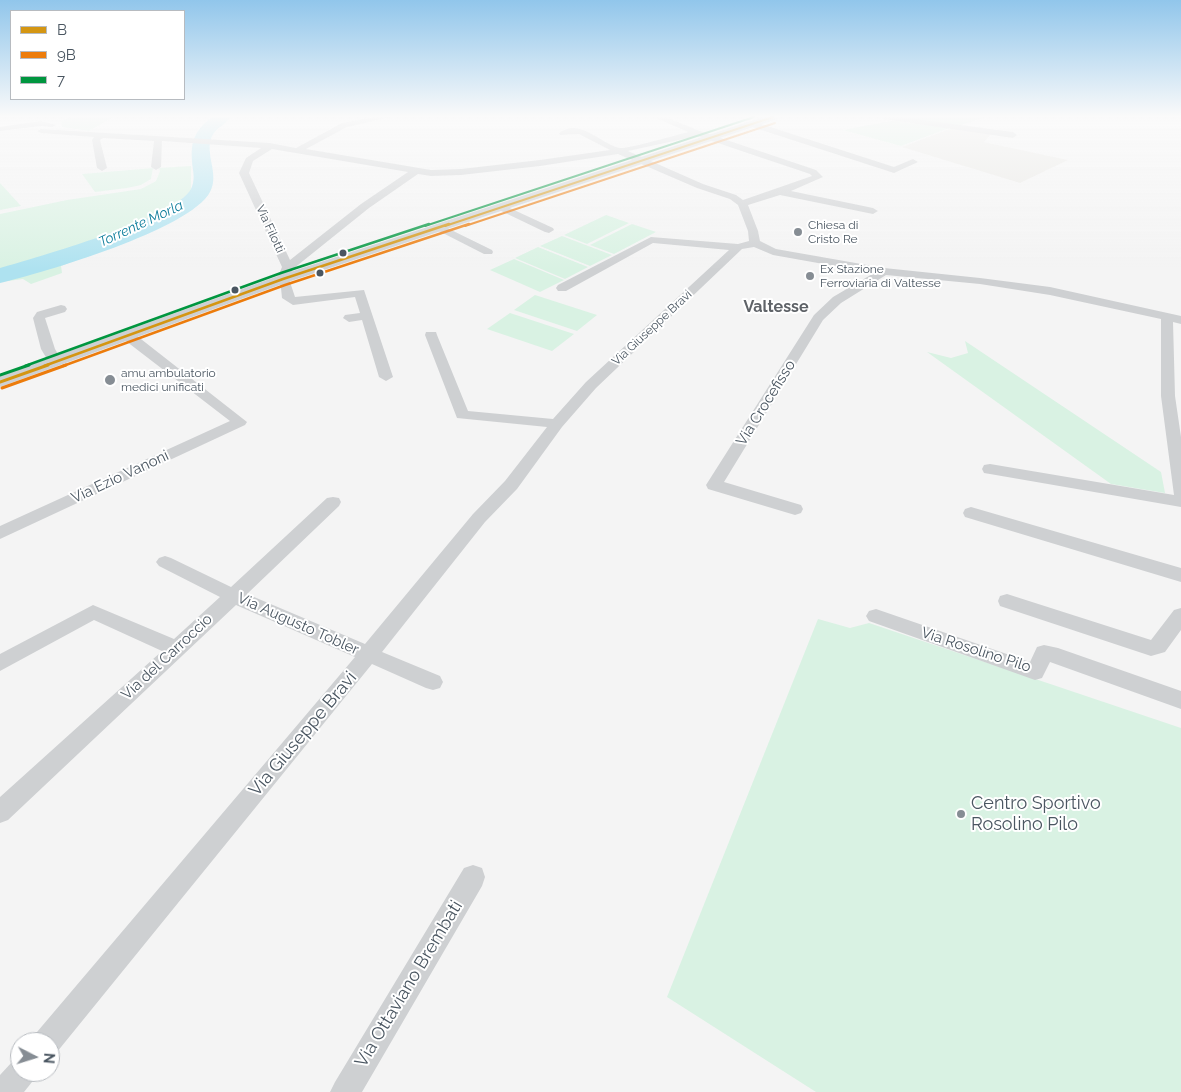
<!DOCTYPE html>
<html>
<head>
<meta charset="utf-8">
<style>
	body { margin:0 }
	#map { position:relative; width:1181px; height:1092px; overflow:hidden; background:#f4f4f4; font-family:Raleway,sans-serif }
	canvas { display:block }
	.legend { position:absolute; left:10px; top:10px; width:175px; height:90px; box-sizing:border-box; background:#fff; border:1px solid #b7bbc0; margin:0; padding:6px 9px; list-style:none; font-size:15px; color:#4a5661 }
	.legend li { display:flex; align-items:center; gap:10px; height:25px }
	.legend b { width:25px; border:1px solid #b7bbc0 }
	.north { position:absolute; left:10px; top:1032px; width:50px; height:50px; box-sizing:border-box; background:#fff; border:1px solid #b7bbc0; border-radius:50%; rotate:95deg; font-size:14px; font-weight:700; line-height:20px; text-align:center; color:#4a5661 }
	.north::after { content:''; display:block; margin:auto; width:18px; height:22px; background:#868d94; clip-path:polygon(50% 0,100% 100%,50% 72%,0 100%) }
</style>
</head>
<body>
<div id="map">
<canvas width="1181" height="1092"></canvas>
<ul class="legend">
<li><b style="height:6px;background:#d49613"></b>B</li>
<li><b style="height:6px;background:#ec7c0c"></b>9B</li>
<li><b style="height:6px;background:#00963f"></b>7</li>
</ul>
<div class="north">N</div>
</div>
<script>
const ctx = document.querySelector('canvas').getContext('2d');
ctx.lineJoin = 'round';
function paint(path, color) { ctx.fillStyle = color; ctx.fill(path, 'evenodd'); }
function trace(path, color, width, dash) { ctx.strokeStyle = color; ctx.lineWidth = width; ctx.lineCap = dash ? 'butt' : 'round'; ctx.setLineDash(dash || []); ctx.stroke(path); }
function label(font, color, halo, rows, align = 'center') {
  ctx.font = font + ' Raleway,sans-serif'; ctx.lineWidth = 4; ctx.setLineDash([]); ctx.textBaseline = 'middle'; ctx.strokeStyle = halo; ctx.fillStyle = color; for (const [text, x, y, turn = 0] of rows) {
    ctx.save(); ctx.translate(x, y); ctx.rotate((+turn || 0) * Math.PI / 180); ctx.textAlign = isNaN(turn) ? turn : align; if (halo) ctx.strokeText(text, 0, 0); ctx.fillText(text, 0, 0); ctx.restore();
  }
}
const commercial = new Path2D(`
	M952,128L991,134L984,142L1068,160L1020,183L902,147Z`);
const green = new Path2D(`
	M75,117H113L89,131L62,127L61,121Z
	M891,117H986L958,126Z
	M891,121L927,125L930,124L952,127L901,146L843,130Z
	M191,166V193L173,208L131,229L151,228L61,266L62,273L31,284L23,279L0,282V214L67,200L141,189L156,181L160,171L159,168Z
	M153,168L151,179L141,185L127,188L95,192L82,174Z
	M0,183L21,206L0,210Z
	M606,215L629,223L587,244L564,235Z
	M632,224L656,232L614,254L590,245Z
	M562,236L612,255L590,266L540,246Z
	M538,247L588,267L565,279L515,258Z
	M514,259L564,280L540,292L490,270Z
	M535,295L597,315L577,331L514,310Z
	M510,313L574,334L552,351L487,329Z
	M965,341L1161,472L1165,493L1111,484L927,352L951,358L968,353Z
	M818,619L850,628L869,623L1181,728V1092H816L667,997Z`);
const river = new Path2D(`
	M212,117H231C226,124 216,128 212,136C204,154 220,174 210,192C191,229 43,273 0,283V268C35,258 176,218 191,189C194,183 194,176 193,170C190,146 191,133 212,117Z`);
const minor = new Path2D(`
	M374,117H389L347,127L306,149L431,170L461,169L540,160L610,150L579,134L560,135L559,133C580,117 600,144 620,148C627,149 677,135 688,132L654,117H665L700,131L816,170L823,177L791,191L873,208L878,211L873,214L780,195L748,205L758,231L760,241L776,249L884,268L980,278L1050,287L1181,316V324L1173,322L1175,396L1181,437V507L990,474L984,473L982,469L984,465L990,464L1174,495L1161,396V319L1050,295L980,284L886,275L841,303L823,320L724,482L801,505L803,509L801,513L795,515L708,489L706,485L814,315L833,297L874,273L773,255L754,247L742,249L596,388L562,427L517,489L485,522L382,652L440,676L443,682L440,688L433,690L426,688L372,664L57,1052L50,1055V1042H33L37,1032L355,657L236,605L8,820L0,823V797L162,651L94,620L0,671V654L93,605L174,639L220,597L159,566L156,562L159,558L165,556L171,558L231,587L327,498L333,497L339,498L341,502L339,506L247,594L365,644L473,514L505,481L547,427L457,418L425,335L426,332H436L437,335L468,411L553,419L586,382L729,250L653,243L566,291H558L556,288L558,285L651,237L738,244L749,241L748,231L738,205L730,199L697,188L618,154L540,166L461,175L431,176L418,174L369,208L293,269L289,279L295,297L364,290L393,377L386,381L379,377L362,320L349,322L343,318L345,315L360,313L355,297L293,305L282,298L281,288L277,279L282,267L239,173L246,158L261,148L162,141L161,167L156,170L151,167L154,141L103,138L100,140L107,168L102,171L97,168L92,140L94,137L41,133L37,131L41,129L270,143L296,148L342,123ZM697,136L810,174L812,176L743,200L736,195L703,184L628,151ZM272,149L408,172L361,204L290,260L249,173L253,161Z
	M880,117H900L1013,132L1017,135L1013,138L884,119Z
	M41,121L56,125L52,127L41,126L0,131V127Z
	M749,122H755L894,167L913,159L918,162L894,173L749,126Z
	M501,204L553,228L554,230L549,233L545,232L497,209V205Z
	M439,224L492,250L493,252L492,254H484L435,229L434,227L435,225Z
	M61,305L65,306L67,309L65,312L45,318L55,349L62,361L55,365L50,364L41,349L33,318L37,312Z
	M127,331L132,332L247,422L245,425L0,539V526L230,421L122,338L121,335L122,332Z
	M971,507L1181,568V582L965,517L963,513L965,509Z
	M1007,594L1151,640L1174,610L1181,608V630L1165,652L1151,656L1000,606L998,601L1000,596Z
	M876,609L1030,662L1037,647L1044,645L1058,648L1181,691V709L1050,662L1042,678L1035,680L869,621L866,616L869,611Z
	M473,865L482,868L485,877L482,886L362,1092H330L335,1082L464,868Z
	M20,1058V1072H37L32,1082L24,1092H0V1075L12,1062Z`);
const tertiary = new Path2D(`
	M763,117H778L777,119L288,282L0,387V376L278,276Z`);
const bus1Far2 = new Path2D(`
	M445,226L773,117`);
const bus1Far1 = new Path2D(`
	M44,366L283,279L449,224`);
const bus1 = new Path2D(`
	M0,382L48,365`);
const bus2Far2 = new Path2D(`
	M465,226L775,123`);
const bus2Far1 = new Path2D(`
	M63,366L285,285L469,224`);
const bus2 = new Path2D(`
	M2,388L66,365`);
const bus3Far2 = new Path2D(`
	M425,226L754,117`);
const bus3Far1 = new Path2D(`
	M25,366L281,273L429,224`);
const bus3 = new Path2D(`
	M0,375L29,365`);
const markers = [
	[798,232,5,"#868d94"],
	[343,253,4.5,"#4a5661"],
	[320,273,4.5,"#4a5661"],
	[810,276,5,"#868d94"],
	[235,290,4.5,"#4a5661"],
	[110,380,6,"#868d94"],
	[961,814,5,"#868d94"]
];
const farPoinames = [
	["Chiesa di",808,225],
	["Cristo Re",808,239],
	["Ex Stazione",820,269],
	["Ferroviaria di Valtesse",820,283],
	["amu ambulatorio",121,373],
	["medici unificati",121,387]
];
const farStreetnames = [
	["Via Filotti",270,229,65],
	["Via Giuseppe Bravi",652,328,-43]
];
const farWaternames = [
	["Torrente Morla",141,224,-25]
];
const streetNames = [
	["Via Crocefisso",766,403,-58],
	["Via Ezio Vanoni",120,477,-25],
	["Via Augusto Tobler",298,624,24],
	["Via Rosolino Pilo",976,650,18],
	["Via del Carroccio",167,657,-43]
];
const farDistrictnames = [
	["Valtesse",776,307]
];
const nearStreetnames = [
	["Via Giuseppe Bravi",303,734,-50],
	["Via Ottaviano Brembati",409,984,-59]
];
const nearPoinames = [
	["Centro Sportivo",971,804],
	["Rosolino Pilo",971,825]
];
paint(commercial, '#e8e7e3');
paint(green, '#d9f2e3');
paint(river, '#aee2f0');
paint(minor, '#ced0d2');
paint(tertiary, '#ced0d2');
trace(bus1Far2, '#d49613', 2);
trace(bus1Far1, '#d49613', 2.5);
trace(bus1, '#d49613', 3);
trace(bus2Far2, '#ec7c0c', 2);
trace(bus2Far1, '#ec7c0c', 2.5);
trace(bus2, '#ec7c0c', 3);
trace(bus3Far2, '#00963f', 2);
trace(bus3Far1, '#00963f', 2.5);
trace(bus3, '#00963f', 3);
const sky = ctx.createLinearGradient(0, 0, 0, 270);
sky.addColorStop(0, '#91c6eb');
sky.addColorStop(0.43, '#fafafa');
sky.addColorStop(1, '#fafafa00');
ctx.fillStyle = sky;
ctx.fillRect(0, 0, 1181, 270);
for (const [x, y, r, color] of markers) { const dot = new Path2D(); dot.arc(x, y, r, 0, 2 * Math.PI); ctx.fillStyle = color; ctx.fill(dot); trace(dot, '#fff', 2); }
label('12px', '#4a5661', '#fff', farPoinames, 'left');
label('12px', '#4a5661', '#fff', farStreetnames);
label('italic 14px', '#0c7c9b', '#fff', farWaternames);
label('15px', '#4a5661', '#fff', streetNames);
label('bold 16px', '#5f6368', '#fff', farDistrictnames);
label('18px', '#4a5661', '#fff', nearStreetnames);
label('18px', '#4a5661', '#fff', nearPoinames, 'left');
</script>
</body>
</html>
